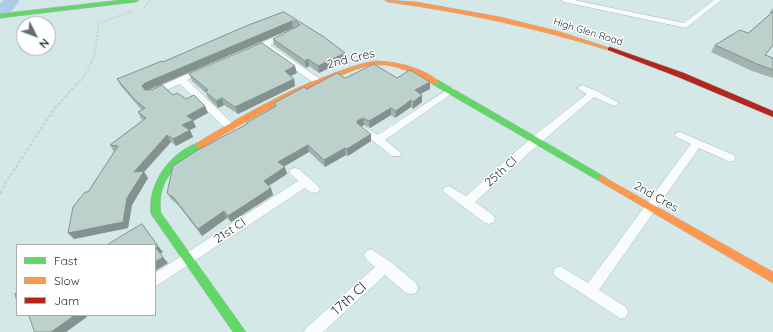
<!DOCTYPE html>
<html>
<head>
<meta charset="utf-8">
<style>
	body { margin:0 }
	#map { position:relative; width:773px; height:332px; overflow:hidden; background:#d4e8e8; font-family:Quicksand,sans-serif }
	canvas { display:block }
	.legend { position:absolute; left:16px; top:244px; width:140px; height:72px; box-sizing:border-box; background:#fff; border:1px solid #a7acac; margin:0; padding:5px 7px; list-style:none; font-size:12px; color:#223030 }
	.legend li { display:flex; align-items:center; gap:8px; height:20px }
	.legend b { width:20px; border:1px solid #a7acac }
	.north { position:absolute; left:16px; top:16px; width:40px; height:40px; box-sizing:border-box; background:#fff; border:1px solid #a7acac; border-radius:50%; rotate:132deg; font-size:11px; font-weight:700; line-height:16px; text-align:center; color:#223030 }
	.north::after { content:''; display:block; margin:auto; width:14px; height:18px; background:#607070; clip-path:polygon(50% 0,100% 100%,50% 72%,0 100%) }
</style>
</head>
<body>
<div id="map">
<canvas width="773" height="332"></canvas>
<ul class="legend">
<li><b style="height:5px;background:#63d668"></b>Fast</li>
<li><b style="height:5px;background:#ff974d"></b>Slow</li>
<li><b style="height:5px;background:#b3261e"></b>Jam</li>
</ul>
<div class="north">N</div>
</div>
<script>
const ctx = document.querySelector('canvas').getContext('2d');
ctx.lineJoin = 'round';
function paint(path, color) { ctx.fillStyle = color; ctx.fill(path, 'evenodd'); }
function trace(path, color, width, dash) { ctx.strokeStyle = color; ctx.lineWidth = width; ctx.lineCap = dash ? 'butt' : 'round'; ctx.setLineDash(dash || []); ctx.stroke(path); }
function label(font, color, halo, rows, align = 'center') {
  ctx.font = font + ' Quicksand,sans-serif'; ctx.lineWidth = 3; ctx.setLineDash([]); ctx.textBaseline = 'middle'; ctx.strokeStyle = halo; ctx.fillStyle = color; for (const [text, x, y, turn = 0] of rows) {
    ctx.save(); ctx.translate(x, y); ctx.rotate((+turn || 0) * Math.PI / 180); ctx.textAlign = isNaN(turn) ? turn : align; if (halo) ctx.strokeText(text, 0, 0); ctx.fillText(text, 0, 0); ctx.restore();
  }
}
const river = new Path2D(`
	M3,0H19V2L6,18L0,19V4Z`);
const pathFar2 = new Path2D(`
	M144,7L151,0
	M77,84C95,66 97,48 98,23L134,11`);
const pathFar1 = new Path2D(`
	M1,193L6,182L55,108L78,83`);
const path = new Path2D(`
	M0,194L1,192`);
const street = new Path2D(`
	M561,0H574L684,23L714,0H721L686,28L564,2Z
	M283,33H286L290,35L270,45L320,79L321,81L320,83H314L263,47L250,52L246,50Z
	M203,67L206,68L207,70L206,72L187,80L234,125L235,127L234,129H226L180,84L155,95H149L147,93L149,91Z
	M582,85L597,91L619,103L614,106L594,97L539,144L475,202L493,215L495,219L493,223L489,224L485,223L445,193L443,190L445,187L449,186L466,196L531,138L587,94L577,88Z
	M451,87L454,88L456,90L454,92L385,140L401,153L400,156H392L358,129L363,126L378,135Z
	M680,132L734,155L735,158L734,161L730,162L699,148L599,290L626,307L628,312L626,317L621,319L555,276L553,272L555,268L560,266L588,283L691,144L676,137L675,135L676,133Z
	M295,168L299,169L318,186L320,189L318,192C312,194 310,192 305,188L155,287V273L298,181L289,172L291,169Z
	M371,249L391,262L416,283L418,288L416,293L411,294L406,293L385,275L323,332H304L307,327L375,267L366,259L364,255L366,251Z`);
const fast = new Path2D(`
	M121,0H139L136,2L0,18V14Z
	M432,80H438L605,177L607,179L605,181H599L432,84Z
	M200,142L203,143L204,145L203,147C178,162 156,180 161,213L246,332H233L151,214C147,183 171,151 200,142Z`);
const slow = new Path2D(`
	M385,0L416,2L500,17L557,31L613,49L612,50H608C536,28 463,12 388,2Z
	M376,61C395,61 425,68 439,82L438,84C430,85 413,73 405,70C395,66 385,64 375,65C362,66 349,72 337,77C290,95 246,121 203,147H197L196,145L197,143C240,117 284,91 332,74C346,69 360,63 376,61Z
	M602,176L773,272V283L599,181L597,179L599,177Z`);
const jam = new Path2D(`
	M610,47L684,73L773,111V117L678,77L608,50V48Z`);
const wall = new Path2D(`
	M773,8V46L765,55L773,58V78L752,71L711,52L715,45L748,33L771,13H769Z
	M284,12L345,53V60L319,73L309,66L306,68L274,45L273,39L295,28H293L148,90L173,95L208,113L193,121L196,127L190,130L193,137L176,146L171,142L144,172L148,178L132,205L128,228L74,239L88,192L114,152L110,145L143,120L141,119L138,112L142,110L139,107L121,86L117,79L163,62Z
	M297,73L290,76L294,79L295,86L238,114L224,105L218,108L208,98L206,93L192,81L189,74Z
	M345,78H397L430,89L420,94L422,95V102L413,109L411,107L395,118L391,115L370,128L364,125L360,126L371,141L348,156L346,155L325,167L309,152L284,166L287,174L269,186L273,195L231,222L227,218L202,236L178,205L171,199L167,193L246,125V123L275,106L274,103L307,89Z`);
const shadedWall = new Path2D(`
	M292,21L293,28L148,90L146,93L142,86L145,83Z
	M345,53V60L319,73L318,66Z
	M308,59L309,66L306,68L305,61Z
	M295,66L297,73L286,78L285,71Z
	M294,79L295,86L238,114L235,107Z
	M430,82V89L414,97L415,90Z
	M422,95V102L413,109V102Z
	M222,98L224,105L218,108L216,101Z
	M411,100V107L395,118L396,111Z
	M205,106L208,113L193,121L196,127L185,132L182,125L187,116Z
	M391,108V115L370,128L369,121Z
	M363,118L364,125L357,128V121Z
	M190,130L193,137L176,146L173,139Z
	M371,134V141L348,156L347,149Z
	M167,135L171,142L144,172L148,178L132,205L128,228L74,239L68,233L127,198L134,172Z
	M308,145L309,152L280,169L278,162Z
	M345,148L346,155L325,167L324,160Z
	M285,167L287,174L266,187L264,181Z
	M271,188L273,195L231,222L228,216Z
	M224,211L227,218L202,236L198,229Z
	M158,246L163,252L160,254L156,248Z
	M163,257L168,263L155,271V262Z
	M75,315H86L87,317L66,332H51Z`);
const building = new Path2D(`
	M284,12L324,37L345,53L318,66L308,59L305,61L273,39L300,25L296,21H292L145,83L142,86L145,90H152L162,85L173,95L177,93L186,99L194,95L205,106L187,116L193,120L182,125L190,130L173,139L167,135L134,172L144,171L127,198L123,222L68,233L73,207L85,192H88L118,146L110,145L146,118L138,112L145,108L135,100L117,79L162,61L163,62L246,26Z
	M773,12V45L765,55L773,58V70L757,64L715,45L740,30L748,33Z
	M262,43L295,66L285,71L294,79L235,107L222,98L216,101L205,91L208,90L189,74Z
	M374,64L397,78L410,70L430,82L415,90L422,95L413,102L411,100L396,111L391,108L369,121L363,118L357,121V123L371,134L347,149L345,148L324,160L308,145L278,162L285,167L264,181L271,188L228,216L224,211L198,229L174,198L167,193L173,166L196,151L247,124L246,123L276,106L274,103L304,87L307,89L337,73L345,78Z
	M142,224L158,246L156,248L163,257L155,262V245H107Z
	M17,293V301L15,294Z
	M29,315H75L51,332H35Z`);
const farStreetnames = [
	["High Glen Road",588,32,17]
];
const streetNames = [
	["2nd Cres",351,59,-14],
	["25th Cl",501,172,-42],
	["2nd Cres",656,197,30],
	["21st Cl",230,231,-33]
];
const nearStreetnames = [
	["17th Cl",349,299,-42]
];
paint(river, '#adcce7');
trace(street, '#a9b9b9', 1);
trace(fast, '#a9b9b9', 1);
trace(slow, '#a9b9b9', 1);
trace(jam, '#a9b9b9', 1);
trace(pathFar2, '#ccd2d2', 2, [2, 1.5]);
trace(pathFar1, '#ccd2d2', 2.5, [3, 2]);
trace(path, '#ccd2d2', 3, [3.5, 2.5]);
paint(street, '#f9fcfc');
paint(fast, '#63d668');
paint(slow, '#ff974d');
paint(jam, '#b3261e');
paint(wall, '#a2b3af');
paint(shadedWall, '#84928f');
paint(building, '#bcd0cc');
trace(building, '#84928f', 1);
label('10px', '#223030', '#fff', farStreetnames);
label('12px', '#223030', '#fff', streetNames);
label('14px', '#223030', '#fff', nearStreetnames);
</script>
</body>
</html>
